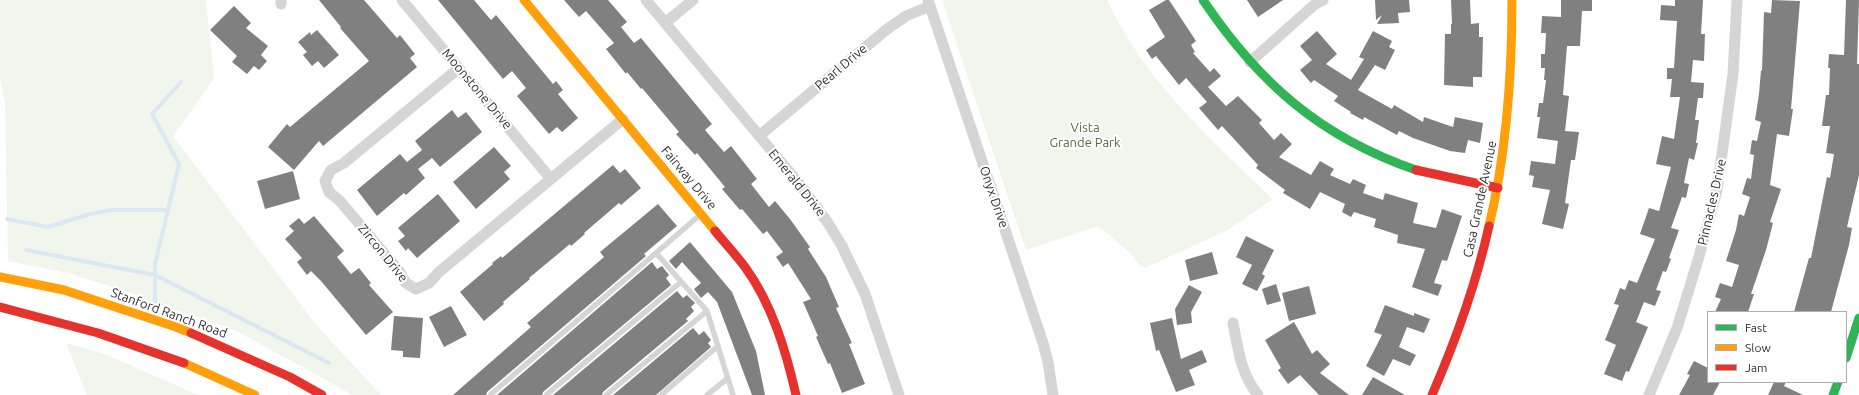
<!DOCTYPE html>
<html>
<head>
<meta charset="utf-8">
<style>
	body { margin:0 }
	#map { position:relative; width:1859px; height:395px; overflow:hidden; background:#fff; font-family:Ubuntu,sans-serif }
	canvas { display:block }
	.legend { position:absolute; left:1707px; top:311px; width:140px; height:72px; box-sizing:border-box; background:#fff; border:1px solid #adadad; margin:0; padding:5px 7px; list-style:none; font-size:12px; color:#313131 }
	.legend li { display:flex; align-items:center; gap:8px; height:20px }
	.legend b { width:20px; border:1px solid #adadad }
</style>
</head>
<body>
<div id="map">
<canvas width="1859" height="395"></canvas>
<ul class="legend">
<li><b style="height:5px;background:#30b455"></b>Fast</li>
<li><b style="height:5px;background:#ff9f0a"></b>Slow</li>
<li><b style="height:5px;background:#e5322d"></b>Jam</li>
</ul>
</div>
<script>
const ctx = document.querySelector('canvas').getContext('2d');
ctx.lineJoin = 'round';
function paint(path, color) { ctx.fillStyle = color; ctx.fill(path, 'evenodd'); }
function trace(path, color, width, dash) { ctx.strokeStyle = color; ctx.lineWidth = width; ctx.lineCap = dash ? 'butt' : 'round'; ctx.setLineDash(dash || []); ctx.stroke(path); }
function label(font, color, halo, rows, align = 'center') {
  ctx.font = font + ' Ubuntu,sans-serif'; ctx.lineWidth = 4; ctx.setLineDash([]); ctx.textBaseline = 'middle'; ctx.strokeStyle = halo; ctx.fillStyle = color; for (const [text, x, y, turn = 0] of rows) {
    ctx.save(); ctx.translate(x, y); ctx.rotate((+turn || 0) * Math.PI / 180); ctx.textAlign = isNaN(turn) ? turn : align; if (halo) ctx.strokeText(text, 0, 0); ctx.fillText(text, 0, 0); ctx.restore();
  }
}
const green = new Path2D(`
	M0,0H206L214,79L173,136L317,326L381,395H353L233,329L155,303L125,291L68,273L8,261L5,102L0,77Z
	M942,0H1107C1144,79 1210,140 1273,199L1228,230L1145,268L1140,265L1127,250L1098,226L1026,250Z
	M66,343L105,354L198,395H87Z`);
const stream = new Path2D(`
	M7,219L48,227L90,214L113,210H168
	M26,250L155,275L329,363
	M155,303V264L179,164L152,114L181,82`);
const building = new Path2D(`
	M319,0H364L397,38L400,35L415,54L410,58L417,67L323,146L319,141L294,170L268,147L287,124L290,127L369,61L340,28L341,27Z
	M438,0H474L491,20L496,15L553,84L556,81L563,90L558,94L578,118L562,132L557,127L549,134L517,96L526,88L512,71L503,79Z
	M564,0H608L627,22L621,27L634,43L641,38L712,124L705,130L724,152L731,146L757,179L751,184L769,207L775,201L790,219L810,247L808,249L826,277L839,307L836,308L852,343L849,344L865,384L842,393L830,363L828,364L816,337L818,336L803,302L811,299L788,263L783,267L776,257L783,252L767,231L763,234L742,209L740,210L722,189L725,187L697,153L695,155L676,134L679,132L642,88L641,89L627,72L626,74L606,49L614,43L586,11L579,17Z
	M1166,0H1169L1196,41L1191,45L1195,52L1193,53L1210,72L1214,68L1221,76L1208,87L1226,106L1238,96L1262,120L1259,123L1274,140L1281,133L1292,144L1279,157L1311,175L1320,161L1334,169L1330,175L1350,184L1353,179L1366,185L1363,193L1383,200L1385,193L1418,203L1413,223L1436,228L1442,209L1462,216L1447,261L1442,260L1434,283L1442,285L1438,296L1412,287L1425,249L1397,243L1398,235L1374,227L1376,219L1354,212L1351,217L1342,212L1345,204L1320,192L1310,209L1283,193L1285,190L1256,168L1258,165L1222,126L1218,130L1199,108L1207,102L1186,78L1179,85L1156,56L1152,59L1146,50L1165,37L1149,10Z
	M1247,0H1283L1258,17Z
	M1375,0H1409L1410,12L1398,13L1399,23L1377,24L1382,15L1376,20Z
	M1451,0H1470L1471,24L1479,23V37H1483L1482,77H1473V87L1444,85L1445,34H1451V24H1452Z
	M1561,0H1592V11H1582L1580,46H1567L1563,95L1569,96L1565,131L1579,132L1575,160H1571L1565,203L1569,204L1563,229L1542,224L1550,190L1532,187L1534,176L1529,175L1531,161L1555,164L1558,141L1537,138L1540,117H1537L1539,103H1543L1546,80H1544L1545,68H1541V54H1545L1546,33H1541L1542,16L1561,17Z
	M1675,0H1703L1701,34H1705L1704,61L1693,60L1691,82L1704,83L1703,98H1698L1695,120H1699L1696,143H1698L1694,160L1689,158L1684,183L1689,184L1686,198L1682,197L1671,228L1679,230L1669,258L1671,259L1666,272L1663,271L1656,290L1661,291L1655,306L1644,302L1636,322L1648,327L1629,372L1626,371L1622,381L1604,374L1616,345L1605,340L1619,305L1614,304L1620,288L1625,290L1629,280L1637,283L1655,239L1640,234L1649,208L1659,211L1671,167L1656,164L1662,136L1674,139L1680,97H1670L1672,79H1667V68H1674L1677,21L1660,20L1661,5L1675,6Z
	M1772,0L1800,1L1791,109H1793L1789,136L1777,134L1770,185L1781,189L1770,222L1773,223L1766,250L1751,294H1754L1748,312H1715L1721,299L1715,297L1720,283L1732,287L1739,265L1726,261L1736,230L1739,214L1744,216L1750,197L1742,194L1747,178L1751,179L1754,155L1750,154L1752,140L1757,141L1761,122L1755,120L1759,94L1761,70L1762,71L1764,12L1771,13Z
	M1846,0H1859L1857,64H1859V175L1847,227L1852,228L1849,245L1831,312H1794L1809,258H1811L1827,177L1830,178L1834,154L1826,153L1830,126H1822L1826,95H1829L1830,68H1828L1829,54L1844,55Z
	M234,6L251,23L246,28L268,46L261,55L267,61L259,70L254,66L247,74L232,62L237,56L210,30Z
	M317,30L339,55L324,68L318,61L312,66L303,55L307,52L298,42L310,32L311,35Z
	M1317,31L1337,54L1326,64L1351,80L1364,59L1359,57L1373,31L1392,41L1389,47L1395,50L1385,70L1375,65L1358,90L1392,109L1394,105L1423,122L1424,117L1453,127L1455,117L1483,123L1480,143L1468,140L1465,153L1450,151L1413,138L1399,131L1397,135L1364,117L1363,120L1350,113L1351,112L1334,101L1338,96L1314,80L1311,83L1300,70L1312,60L1300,46Z
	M452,110L458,118L466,112L482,132L440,167L432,158L418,169L425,178L406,195L404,193L377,216L357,190L400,154L407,162L422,150L415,141Z
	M494,147L511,166L504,172L510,179L476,209L453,182Z
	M613,165L620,173L625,169L641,188L621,205L619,203L584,233L585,234L571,246L570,244L529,278L530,279L503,302L504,304L484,321L460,292L493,264L492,263L501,256L502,258Z
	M293,171L300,199L265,209L257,181Z
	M438,194L460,221L417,258L408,248L406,251L398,241L405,236L398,228Z
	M658,204L677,226L644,254L646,256L487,392L486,395H453L531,327L527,323L604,257L600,252Z
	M314,216L344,251L337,257L351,274L359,268L371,283L369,285L393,312L366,335L321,281L311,271L307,275L297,262L302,258L285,239L294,231L289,226L299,218L304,224Z
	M1246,236L1274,250L1262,274L1265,276L1257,291L1242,284L1252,265L1236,257Z
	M690,242L732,292L756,351L765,395H752L717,302L708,292L701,298L694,289L701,283L682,262L676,269L669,261Z
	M1212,252L1218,274L1190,281L1185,260Z
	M652,262L657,269L662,266L669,275L666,278L671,285L543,392L542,395H497Z
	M1276,284L1281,301L1267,305L1262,289Z
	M1189,285L1202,292L1191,312L1192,323L1177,325L1175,309Z
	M1309,286L1316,314L1289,321L1282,293Z
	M677,291L683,298L687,295L695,303L691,307L694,311L686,319L688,321L603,392L602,395H553Z
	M1385,305L1414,316V313L1430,319L1424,333L1407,327L1399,347L1416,355L1410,366L1393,359L1384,376L1366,366L1382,335L1374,332Z
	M451,306L467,335L444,347L429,317Z
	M394,316L423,318L420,358L403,357V351L391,350Z
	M1172,318L1181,359L1202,350L1207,362L1189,370L1195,385L1176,392L1159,350L1156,351L1150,323Z
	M1294,322L1312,354L1317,350L1330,364L1320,373L1349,395H1319L1300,375L1288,384L1278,370L1281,368L1265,340Z
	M693,328L699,335L704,331L711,340L708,343L711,347L656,395H613Z
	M1694,361L1708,368V382H1720L1713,395H1679L1690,375L1687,374Z
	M1373,377L1405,395H1362Z
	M1774,382H1786L1784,386L1803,395H1768Z`);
const lane = new Path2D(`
	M701,214L656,253L707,311L733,395
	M490,395L656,253
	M546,395L681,282
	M606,395L707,311
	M661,395L718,346
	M707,395L728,378`);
const street = new Path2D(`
	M281,0V4
	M402,0L551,179
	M646,0L801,186L828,223L842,246L865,294L899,395
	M928,0L1043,343L1048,362L1053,395
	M665,23L693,0
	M1250,62L1314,5L1323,0
	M459,68L344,163L331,170L325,181L329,192L340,201L399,271L406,283L416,289L429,283L439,272L623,119
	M759,136L886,30L906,16L930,6
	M1233,323C1238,349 1241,374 1258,395
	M1649,395L1677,328L1698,260L1717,190L1733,74L1737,0`);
const fast = new Path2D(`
	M1203,0C1259,83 1320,137 1416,170
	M1846,358L1859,318
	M1833,395L1838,382`);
const slow = new Path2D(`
	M524,0L715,231
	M1489,226C1507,151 1512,76 1512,0
	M0,277L64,290L176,327L191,333
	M184,363L255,395`);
const jam = new Path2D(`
	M1416,170L1498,188
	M715,231C725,243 736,255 745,267C772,304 786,351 796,395
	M0,307L98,333L184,363
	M191,333L290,377L322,395
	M1432,395C1456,340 1476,284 1489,226`);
const streetNames = [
	["Pearl Drive",841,67,-40],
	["Moonstone Drive",477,89,50],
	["Fairway Drive",689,178,50],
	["Emerald Drive",797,183,51],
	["Onyx Drive",994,197,71],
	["Casa Grande Avenue",1480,199,-78],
	["Pinnacles Drive",1712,202,-77],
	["Zircon Drive",383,253,51],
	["Stanford Ranch Road",169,313,20]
];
const parkNames = [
	["Vista",1085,128],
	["Grande Park",1085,143]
];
paint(green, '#f1f6ed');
trace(stream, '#dbe7f2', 4);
paint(building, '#808080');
trace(lane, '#d5d5d5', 5.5);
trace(street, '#d5d5d5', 11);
trace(fast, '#30b455', 9);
trace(slow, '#ff9f0a', 9);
trace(jam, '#e5322d', 9);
label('13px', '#313131', '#fff', streetNames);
label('13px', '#506e3d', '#fff', parkNames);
</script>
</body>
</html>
